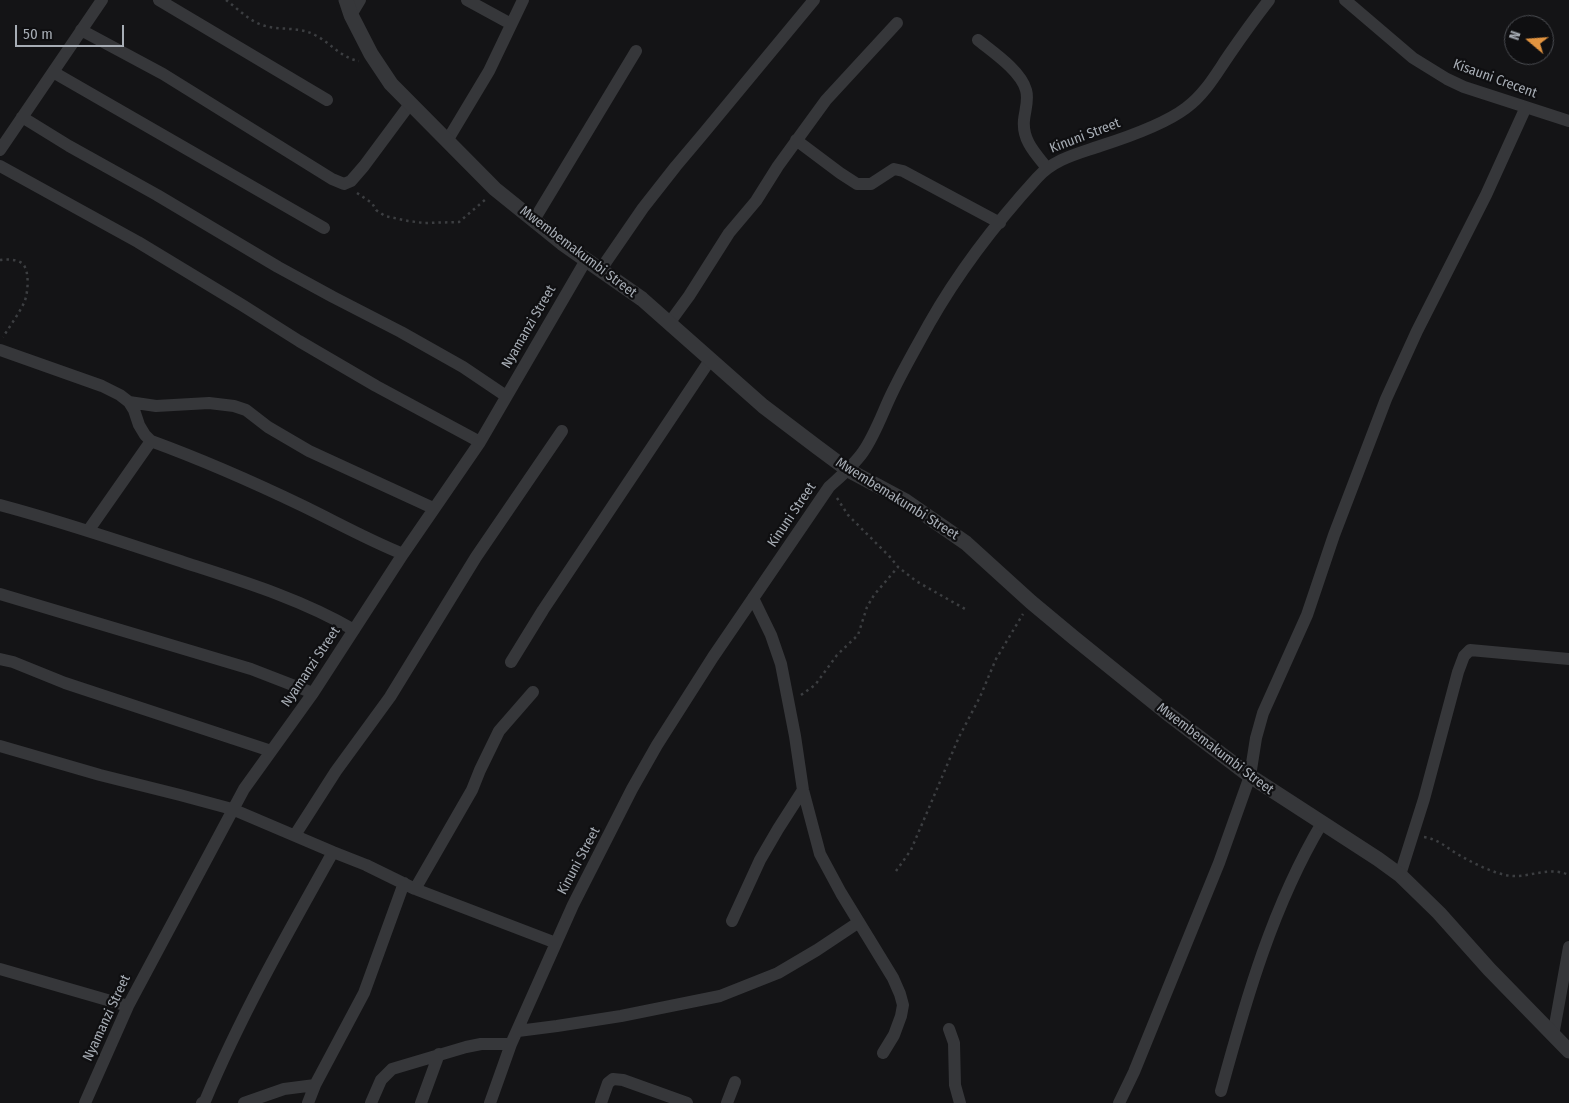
<!DOCTYPE html>
<html>
<head>
<meta charset="utf-8">
<style>
	body { margin:0 }
	#map { position:relative; width:1569px; height:1103px; overflow:hidden; background:#141416; font-family:"Fira Sans Condensed",sans-serif }
	canvas { display:block }
	.north { position:absolute; left:1504px; top:15px; width:50px; height:50px; box-sizing:border-box; background:#0f0f11; border:1px solid #4c4e53; border-radius:50%; rotate:288deg; font-size:14px; font-weight:700; line-height:20px; text-align:center; color:#a7adb5 }
	.north::after { content:''; display:block; margin:auto; width:18px; height:22px; background:#e29440; clip-path:polygon(50% 0,100% 100%,50% 72%,0 100%) }
	.scale { position:absolute; left:15px; top:25px; width:109px; height:22px; box-sizing:border-box; border:2px solid #a7adb5; border-top:0; padding-left:6px; font-size:15px; line-height:18px; white-space:nowrap; color:#a7adb5; -webkit-text-stroke:4px #0f0f11; paint-order:stroke }
</style>
</head>
<body>
<div id="map">
<canvas width="1569" height="1103"></canvas>
<div class="north">N</div>
<div class="scale">50 m</div>
</div>
<script>
const ctx = document.querySelector('canvas').getContext('2d');
ctx.lineJoin = 'round';
function trace(path, color, width, dash) { ctx.strokeStyle = color; ctx.lineWidth = width; ctx.lineCap = dash ? 'butt' : 'round'; ctx.setLineDash(dash || []); ctx.stroke(path); }
function label(font, color, halo, rows, align = 'center') {
  ctx.font = font + ' "Fira Sans Condensed",sans-serif'; ctx.lineWidth = 4.5; ctx.setLineDash([]); ctx.textBaseline = 'middle'; ctx.strokeStyle = halo; ctx.fillStyle = color; for (const [text, x, y, turn = 0] of rows) {
    ctx.save(); ctx.translate(x, y); ctx.rotate((+turn || 0) * Math.PI / 180); ctx.textAlign = isNaN(turn) ? turn : align; if (halo) ctx.strokeText(text, 0, 0); ctx.fillText(text, 0, 0); ctx.restore();
  }
}
const path = new Path2D(`
	M226,0C237,8 248,20 262,25C279,31 299,26 315,35C331,43 341,58 359,61
	M357,193L372,203L376,210L385,216L408,221L424,223L459,222L486,199
	M0,260C7,259 17,259 23,264C30,272 28,294 24,303C18,315 10,326 3,337
	M837,498L848,515L890,557L898,567L916,581L965,609
	M801,695L815,685L837,655L858,635L867,607L874,595L898,567
	M1424,837C1438,839 1447,848 1459,855C1473,863 1489,871 1505,875C1528,880 1546,865 1569,875
	M896,871L911,850L959,737L980,697L996,659L1023,614`);
const minor = new Path2D(`
	M159,0L327,100
	M467,0L511,24
	M1345,0L1413,58L1447,79L1464,87L1569,121
	M351,15L360,0
	M81,30L163,74L332,179L344,184L351,181L364,166L410,104
	M978,40C993,52 1021,71 1026,90C1029,100 1025,110 1024,120C1022,140 1035,153 1047,168
	M53,72L324,228
	M22,117L69,146L157,195L278,267L333,297L401,332L463,367L506,396
	M796,140L840,173L857,184H871L894,169L903,171L1000,223
	M447,141L489,71L523,0
	M0,150L102,0
	M0,166L138,242L242,305L299,341L376,386L480,442
	M534,220L636,51
	M601,269L643,208L676,166L703,134L814,0
	M670,322L689,296L729,233L756,201L778,166L826,100L897,23
	M0,350L102,386L120,395L129,402L134,410L139,425L145,435L151,441C203,460 253,482 303,506C336,522 368,540 403,554
	M129,402L156,406L209,403L234,406L246,410L268,427L309,451L433,508
	M0,505C64,522 126,543 189,564C245,582 303,600 354,630
	M88,531L151,441
	M0,594L251,669L313,693
	M753,598L771,635L781,664L795,736L803,790L820,854L841,893L893,978L900,994L903,1005L901,1016L894,1035L883,1053
	M0,659L13,662L65,683L271,751
	M511,662L543,610L710,360
	M0,746L100,775L180,795L232,809L333,852L366,865L415,889L556,943
	M295,835L336,771L390,697L476,557L562,431
	M1400,875L1424,799L1458,672L1464,656L1470,650L1569,659
	M415,889L472,790L480,770L499,731L533,692
	M732,921L760,860L778,829L803,790
	M0,969L128,1006
	M949,1029L954,1043L955,1085L960,1103
	M518,1031L557,1026L621,1016L720,996L778,973L817,950L859,922
	M1553,1036L1569,947
	M1221,1091C1246,999 1273,905 1322,823
	M85,1103L128,1006L244,789L313,693L403,554L480,442L586,260
	M202,1103L205,1101C241,1015 287,934 333,852
	M244,1103L284,1089L315,1085
	M308,1103L315,1085L364,993L404,883
	M371,1103L381,1080L392,1069L466,1047L481,1044H511
	M421,1103L439,1054
	M490,1103L511,1044L573,905L632,789L657,745L713,657L829,487C841,476 854,465 863,452C876,433 883,411 893,391C904,368 917,346 929,324C959,271 996,223 1037,178C1054,159 1077,154 1100,146C1125,138 1165,124 1186,108C1205,94 1216,74 1229,55C1242,36 1255,18 1269,0
	M601,1103L608,1083L613,1079L623,1080L687,1103
	M727,1103L735,1082
	M1119,1103L1134,1072L1219,863L1250,776L1256,738L1263,713L1307,615L1334,535L1386,399L1417,331L1486,195L1526,107`);
const tertiary = new Path2D(`
	M346,0L351,15L371,54L391,84L495,189L562,243L642,299L763,406L817,447L848,470L904,500L966,543L1031,602L1073,637L1167,713L1250,776L1378,859L1400,875L1439,913L1489,969L1569,1051`);
const streetNames = [
	["Kisauni Crecent",1495,79,20],
	["Kinuni Street",1085,136,-21],
	["Mwembemakumbi Street",578,252,37],
	["Nyamanzi Street",529,327,-60],
	["Mwembemakumbi Street",897,499,32],
	["Kinuni Street",792,515,-56],
	["Nyamanzi Street",311,667,-56],
	["Mwembemakumbi Street",1215,749,37],
	["Kinuni Street",579,861,-62],
	["Nyamanzi Street",107,1018,-65]
];
trace(path, '#3c3e41', 2.5, [2.5, 4]);
trace(minor, '#36373a', 12);
trace(tertiary, '#36373a', 15);
label('14px', '#a7adb5', '#0f0f11', streetNames);
</script>
</body>
</html>
